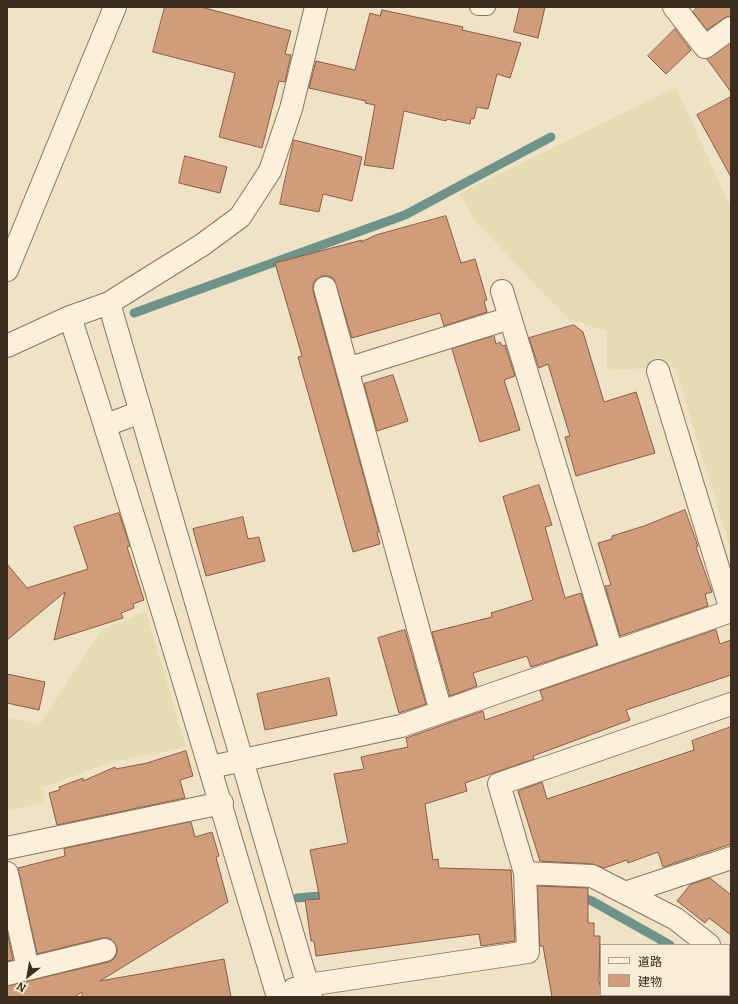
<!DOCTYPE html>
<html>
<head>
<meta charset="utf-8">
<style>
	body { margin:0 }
	#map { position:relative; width:738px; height:1004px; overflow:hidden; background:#f0e2c7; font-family:Bitter,"Noto Sans JP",serif }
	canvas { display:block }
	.frame { position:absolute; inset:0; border:8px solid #3d2d1f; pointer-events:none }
	.legend { position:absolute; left:600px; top:944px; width:130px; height:52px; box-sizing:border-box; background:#f7edd7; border:1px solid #ada08d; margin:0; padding:5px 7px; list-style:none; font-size:12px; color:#3d2d1f }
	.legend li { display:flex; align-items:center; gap:8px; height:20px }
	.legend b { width:20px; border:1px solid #ada08d }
	.north { position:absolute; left:8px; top:956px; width:40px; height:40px; -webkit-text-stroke:3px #f7edd7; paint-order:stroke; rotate:211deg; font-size:11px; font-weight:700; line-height:16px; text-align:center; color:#3d2d1f }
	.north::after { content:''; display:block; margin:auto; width:14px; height:18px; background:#3d2d1f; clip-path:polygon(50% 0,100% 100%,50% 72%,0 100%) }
</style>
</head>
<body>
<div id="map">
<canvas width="738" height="1004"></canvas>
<div class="frame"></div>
<ul class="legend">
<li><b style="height:5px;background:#faf0db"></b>道路</li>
<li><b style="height:11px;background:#cf9c7c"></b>建物</li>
</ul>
<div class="north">N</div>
</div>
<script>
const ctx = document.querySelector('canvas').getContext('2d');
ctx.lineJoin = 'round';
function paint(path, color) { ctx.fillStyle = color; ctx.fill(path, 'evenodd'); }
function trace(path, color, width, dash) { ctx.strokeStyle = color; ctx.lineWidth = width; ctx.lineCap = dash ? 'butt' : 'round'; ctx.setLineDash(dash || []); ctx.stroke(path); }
const farmland = new Path2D(`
	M676,87L731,208V551L675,367L607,370V331L568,319L475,221L459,194Z
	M146,611L186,747L111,762L42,788L46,802L7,811V718L40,724L102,630Z`);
const stream = new Path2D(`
	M134,313L405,215L551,137
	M578,896L592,901L670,945
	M297,898L331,895
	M715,995L717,997`);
const building = new Path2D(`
	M165,7H201L291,31L285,54L291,55L285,82L279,81L262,148L219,137L235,73L153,52Z
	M520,7H545L538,38L514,32Z
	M698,7H731V16L724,18L707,30L693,12Z
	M382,10L463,27L462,30L521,43L510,78L497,74L488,109L477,107L474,119L471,118L470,124L447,119L446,121L404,111L393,169L364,165L375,105L365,103L366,101L309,88L316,61L355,70L370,13L380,16Z
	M675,29L691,50L666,74L648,56Z
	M731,43V92L707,59Z
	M731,97V177L697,115Z
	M294,140L362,157L352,201L323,194L319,212L280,204Z
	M185,156L227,167L220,193L179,183Z
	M446,216L461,263L475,259L487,300L484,301L487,312L444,326L440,313L352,338L334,279L329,276H322L316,279L313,284V291L379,532H377L380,544L353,552L298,357L302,356L275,263L362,240L361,242L376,235Z
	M574,325L583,332L604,402L636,392L655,453L576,476L565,437L570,436L548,364L539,368L529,338Z
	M494,336L496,344L500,342L502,346L505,345L515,376L504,380L520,430L480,442L452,349Z
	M393,375L408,421L377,431L364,384Z
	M539,485L552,525L545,527L565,598L581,593L597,645L531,667L527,656L473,673L477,686L450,696L432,632L492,617L491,613L533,600L503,497Z
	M685,510L698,546L696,547L712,592L705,594L708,606L620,636L605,586L611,585L598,543L612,539V536L644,526Z
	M119,513L130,546L127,547L144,600L133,604L134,608L121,613L123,618L54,640L65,592L7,640V564L27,588L88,569L74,527Z
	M243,517L248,539L259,537L265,561L206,576L193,529Z
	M405,630L426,704L399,713L378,638Z
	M716,630L720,644L731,640V675L626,710L630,720L533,756L534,759L465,783L467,791L425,804L433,860L438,859L439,868L511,870L515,941L481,946L479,934L316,956L314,941H311L305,900L320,899L310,850L348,843L334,774L364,769L361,757L408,747L406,738L483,711L485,720L543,700L540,691Z
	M7,674L45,682L39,710L7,703Z
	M329,678L337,715L265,730L257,694Z
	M731,727V844L663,867L658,852L628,863L627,860L604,868L593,864L540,861L518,791L542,782L547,799L694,750L692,741Z
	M186,751L193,776L180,780L185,798L57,825L49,793L60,790L59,787L83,778V781L115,767L116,769L147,763Z
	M191,822L195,837L212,832L219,856L216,857L228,902L100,981L224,959L231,997H82V992L74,997H7V986L108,962L114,959L117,953V947L114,942L109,938H102L37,954L18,868L65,856L64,849Z
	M710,878L731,895V935L709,918L705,923L677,901L690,885Z
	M538,886L588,888V923H594V936H600L599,981L603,997H552L543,946H540Z
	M7,931L13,960L7,961Z`);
const service = new Path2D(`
	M478,7H487`);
const minor = new Path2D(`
	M674,7L705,47L731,28
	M7,270L115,7
	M325,288L441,712
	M502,291L612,652
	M109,303L311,997
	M70,317C144,543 210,770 278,997
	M7,346L70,317L109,303L202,245L240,217L270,171L291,109L316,7
	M347,369L510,318
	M658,371L731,610
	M106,425L141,412
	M211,767L401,726L731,611
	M7,848L222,803
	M7,873L28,969
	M525,873L592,876L676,919L709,945
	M625,893L731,858
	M729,962L731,965
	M7,974L105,950
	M294,989L308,985L528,952L525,873L499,784L731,704`);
paint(farmland, '#e6dcb4');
trace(stream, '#6e9389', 9);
paint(building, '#cf9c7c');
trace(building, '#8d5c40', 1);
trace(service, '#8d745b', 18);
trace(minor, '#8d745b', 24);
trace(service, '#faf0db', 16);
trace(minor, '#faf0db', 22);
</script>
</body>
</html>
